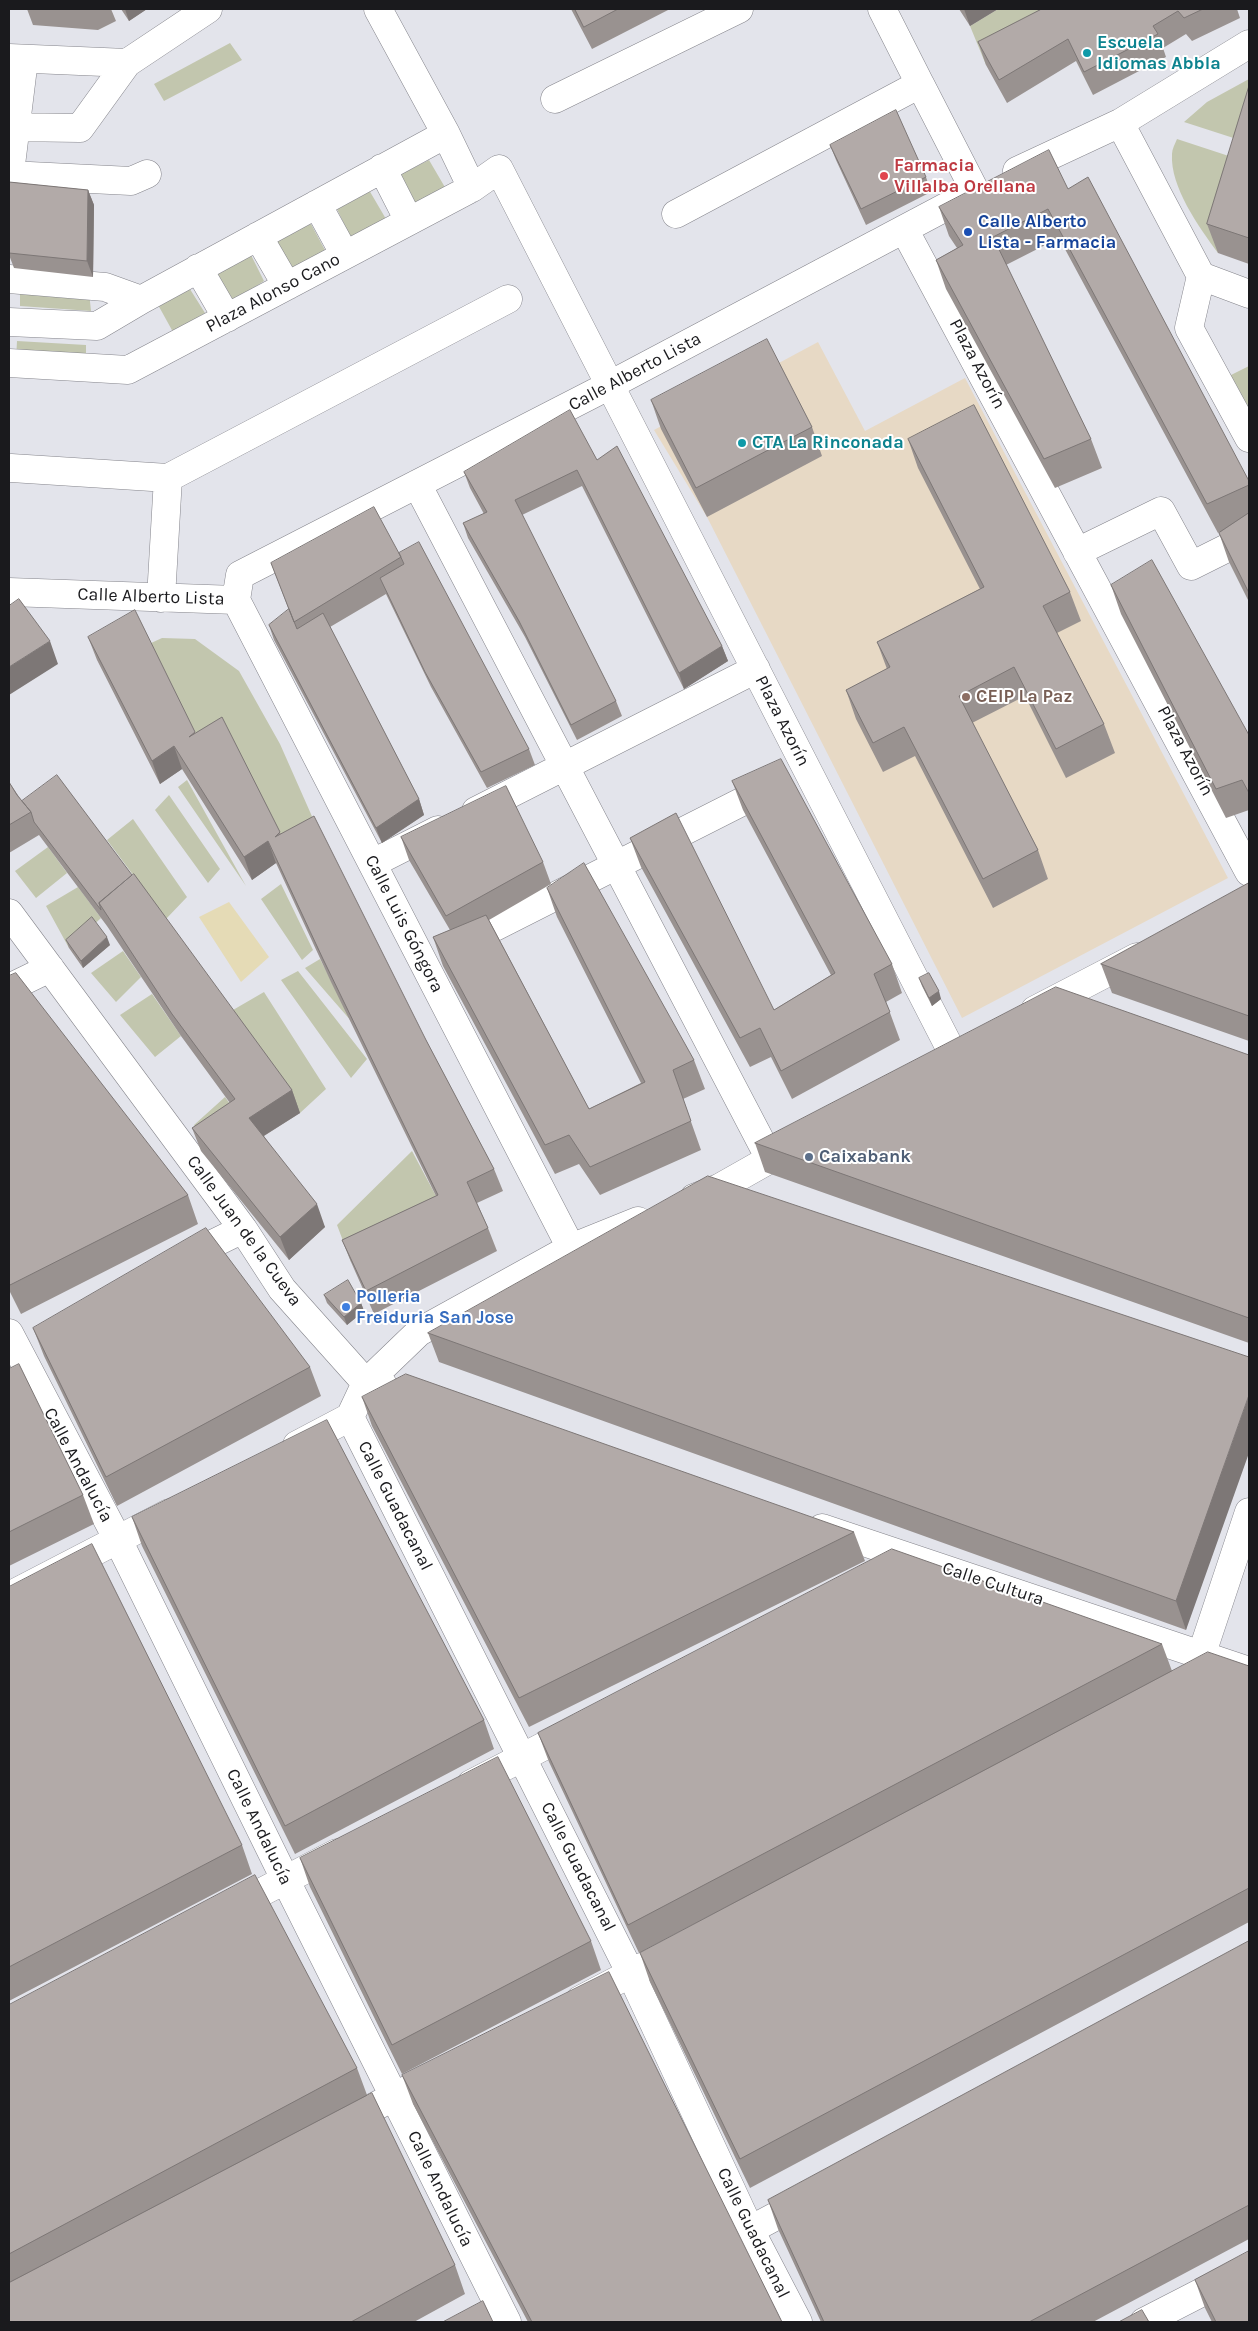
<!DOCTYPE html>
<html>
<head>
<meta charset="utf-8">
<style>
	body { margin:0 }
	#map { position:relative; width:1258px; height:2331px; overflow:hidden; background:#e3e4eb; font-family:Karla,sans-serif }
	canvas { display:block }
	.frame { position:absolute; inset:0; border:10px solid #1a1a1d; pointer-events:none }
</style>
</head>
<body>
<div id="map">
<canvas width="1258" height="2331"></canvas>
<div class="frame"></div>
</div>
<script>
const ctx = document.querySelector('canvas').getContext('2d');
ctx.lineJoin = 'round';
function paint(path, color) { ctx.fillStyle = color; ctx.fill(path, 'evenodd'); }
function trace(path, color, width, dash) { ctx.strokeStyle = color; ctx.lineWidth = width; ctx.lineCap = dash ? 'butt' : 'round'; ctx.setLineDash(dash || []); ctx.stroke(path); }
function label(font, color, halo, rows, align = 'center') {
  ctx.font = font + ' Karla,sans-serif'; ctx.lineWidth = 4; ctx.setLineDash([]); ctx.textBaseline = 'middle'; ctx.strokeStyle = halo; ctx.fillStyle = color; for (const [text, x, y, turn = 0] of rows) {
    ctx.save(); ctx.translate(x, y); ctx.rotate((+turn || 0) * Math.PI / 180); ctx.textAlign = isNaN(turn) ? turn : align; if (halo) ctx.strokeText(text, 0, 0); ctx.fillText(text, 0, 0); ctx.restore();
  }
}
const education = new Path2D(`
	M818,342L865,431L965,378L1228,878L962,1018L707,517L654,430Z`);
const green = new Path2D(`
	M998,9H1096L986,65L970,26Z
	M230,43L242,60L164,101L154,84Z
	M1249,79V143L1184,122L1207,102Z
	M1177,139L1241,160L1218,253C1199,227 1170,187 1172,154C1172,149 1175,144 1177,139Z
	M429,160L446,189L412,206L397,176Z
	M369,190L386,219L350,237L337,209Z
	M311,224L326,252L292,269L275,239Z
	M251,255L264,281L232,302L217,272Z
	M188,286L205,313L173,332L157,303Z
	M20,287L89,292L91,311L20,306Z
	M17,341L86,345V361L16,360Z
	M1249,366V425L1223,379Z
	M162,638L195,639L239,671L280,744L322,839L289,855L203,754L149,644Z
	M187,780L246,886L178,787Z
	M169,795L220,869L208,883L155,810Z
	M133,819L187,897L166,919L107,840Z
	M48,847L67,873L36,898L15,871Z
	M281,884L313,950L302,960L261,899Z
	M78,887L101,918L69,948L46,906Z
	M123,951L141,977L116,1002L91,973Z
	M320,959L352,1022L305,968Z
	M298,971L367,1059L351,1078L281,980Z
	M264,992L326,1089L300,1113L233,1010Z
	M152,994L181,1036L155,1057L120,1015Z
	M225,1097L243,1122L207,1147L194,1125Z
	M412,1151L444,1211L351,1262L337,1225Z`);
const sand = new Path2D(`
	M229,902L269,957L241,982L199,917Z`);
const minor = new Path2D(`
	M882,9L920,84
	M9,58L127,63L208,9
	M555,99L739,9
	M1120,123L1201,276L1249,294
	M9,127L80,128L127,63
	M382,168L409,221
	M1017,171L1120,123L1249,44
	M9,175L131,181L147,174
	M9,181L24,59
	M472,188L499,169L954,1056
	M317,204L345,255
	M676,214L920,84L975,191
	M904,229L1249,872
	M258,236L287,286
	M198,268L227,318
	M1201,276L1189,328L1249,438
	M9,279L105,287L141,300L446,134
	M9,322L97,326L141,300
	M9,363L128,370L472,188L446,134L378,9
	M11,468L168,478L508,299
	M417,484L770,1159
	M1077,552L1161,511L1191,566L1249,537
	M9,592L236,600
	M161,598L168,478
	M236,600L240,575L610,385L974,192
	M236,600L571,1248
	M476,811L756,669
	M373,863L438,830
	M9,913L243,1229L282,1289L366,1383L419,1332L571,1248L638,1221
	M459,945L773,786
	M9,988L50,968
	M1035,1010L1137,957
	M694,1198L719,1188L795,1145
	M184,1258L243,1229
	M9,1333L118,1540L285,1879L507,2322
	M350,1417L631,1974L750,2230L798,2322
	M297,1445L350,1417L366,1383L383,1385
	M822,1528L1249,1671
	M9,1596L169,1513
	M1202,1653L1249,1512
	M471,1784L577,1729
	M231,1908L337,1853
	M580,2000L677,1949
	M345,2122L440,2073
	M750,2230L806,2200
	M1144,2322L1249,2268`);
const wall = new Path2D(`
	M27,9H111L116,21L98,30L33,25Z
	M121,9H147L129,21Z
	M571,9H670L592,49Z
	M959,9H998L970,26Z
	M1042,9H1237L1240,18L1192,41L1186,34L1163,48L1166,57L1093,95L1076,61L1007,103L986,65L978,42Z
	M1249,86V264L1218,253L1207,224Z
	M830,145L926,177L931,192L866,225L836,160Z
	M9,182L88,190L94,205L93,277L14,268L9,255Z
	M1068,189L1249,481V602L1229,562L1219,533L1221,531L1218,533L1059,238L1006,265L1091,439L1102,468L1055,488L946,289L936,260L957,248L949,236L939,207Z
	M651,400L812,427L822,456L707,517L661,429Z
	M908,439L1070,592L1081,621L1057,633L1104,724L1115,753L1066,778L1025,696L972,723L1038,850L1048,879L993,908L915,756L883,772L856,719L846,690L887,669L877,642L980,589L918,468Z
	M597,460L722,646L728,661L684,689L582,486L522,515L616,701L622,716L577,740L525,637L468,538L463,523L484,514L470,488L464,472Z
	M399,553L529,749L535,765L487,788L431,687L386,594L330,627L419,799L424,815L382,843L274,640L269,625L289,610L271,563Z
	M1111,585L1249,735V810L1226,818L1121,614Z
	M88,637L195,733L281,834L426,1040L494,1169L503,1191L477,1203L488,1228L497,1251L374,1314L351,1262L342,1240L436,1196L331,982L276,863L252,880L182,769L160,784L97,660Z
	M732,781L892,964L902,993L886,1002L900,1040L792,1099L771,1057L750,1067L641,867L630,838L774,1010L831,975L743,810Z
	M9,782L22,801L292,1090L300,1113L264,1136L325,1227L289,1260L201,1151L192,1128L230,1103L181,1036L107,926L39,835L9,853Z
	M401,837L543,862L551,884L489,920L589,1109L641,1083L557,917L547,888L694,1060L705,1089L683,1099L701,1150L600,1195L579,1164L555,1174L443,966L433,937L450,930L409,860Z
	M1249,883V1041L1112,993L1101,964Z
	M66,940L110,945L83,968L69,948Z
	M9,976L188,1195L198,1224L21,1314L9,1290Z
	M919,978L941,999L932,1006L922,986Z
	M1249,1055V1343L765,1172L755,1143Z
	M324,1295L361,1303L364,1311L347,1325L327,1303Z
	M33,1328L310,1367L321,1396L117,1506L44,1356Z
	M428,1333L1249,1357L1186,1630L439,1362Z
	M9,1369L83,1495L94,1524L9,1566Z
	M362,1397L854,1532L865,1561L529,1727L372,1426Z
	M132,1517L484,1720L494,1749L295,1854L142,1546Z
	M9,1587L242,1845L252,1874L9,2001Z
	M1162,1644L1172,1671L1249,1666V1922L750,2188L650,1982L640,1953L747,1896L639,1953L549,1762L538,1733Z
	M300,1858L591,1941L601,1970L402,2074L310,1887Z
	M1249,1941V2239L1093,2322H821L778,2229L768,2200Z
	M9,2005L357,2068L367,2095L455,2265L465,2294L414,2322H9Z
	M402,2075L782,2322H528L413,2104Z
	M1195,2280L1249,2322H1212L1205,2308Z`);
const shadedWall = new Path2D(`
	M125,9H147L129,21Z
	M964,9H998L970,26Z
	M88,190L94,205L93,277L87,261Z
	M50,641L58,664L9,695V667Z
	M722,646L728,661L684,689L679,673Z
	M174,746L182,769L160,784L152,761Z
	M419,799L424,815L382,843L376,828Z
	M268,841L276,863L252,880L244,857Z
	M107,937L110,945L83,968L81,961Z
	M939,991L941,999L932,1006L929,998Z
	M292,1090L300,1113L257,1140L249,1118Z
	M317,1204L325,1227L289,1260L280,1237Z
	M361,1303L364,1311L347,1325L344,1317Z
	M1249,1395V1453L1186,1630L1176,1601Z`);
const building = new Path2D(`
	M575,9H618L584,27Z
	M1042,9H1203L1184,18L1178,11L1153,26L1158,34L1084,72L1068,39L999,80L978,42Z
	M1249,86V238L1207,224Z
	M896,110L926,177L861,209L830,145Z
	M1049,150L1068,189L1088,177L1249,481V485L1207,504L1048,209L993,237L1091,439L1044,459L936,260L963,245L939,207Z
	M9,182L88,190L87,261L9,253Z
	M767,339L812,427L696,488L651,400Z
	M974,405L1070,592L1043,606L1104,724L1056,749L1014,667L959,696L1038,850L983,879L904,727L873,743L846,690L890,667L877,642L984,587L908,439Z
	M570,410L597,460L617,446L722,646L679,673L577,470L515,500L616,701L571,725L519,621L463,523L487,512L464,472Z
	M374,507L401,557L294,622L271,563Z
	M1249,513V593L1219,533Z
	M419,542L529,749L481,772L425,672L380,578L404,564L399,553Z
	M1152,560L1249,735V793L1242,780L1216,789L1111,585Z
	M19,599L50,641L9,667V606Z
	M289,609L297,629L323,613L419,799L376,828L269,625Z
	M135,610L195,732L189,737L222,717L280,832L275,837L314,816L426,1040L494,1169L467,1182L488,1228L366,1291L342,1240L438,1195L323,959L268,841L244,857L174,746L152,761L88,637Z
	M781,759L892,964L874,974L890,1012L781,1071L760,1028L740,1038L630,838L676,813L774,1010L835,973L732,781Z
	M57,775L132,875L99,903L101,910L34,822L31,812L22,801Z
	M9,782L17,795L31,812L9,825Z
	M506,786L543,862L446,916L401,837Z
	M584,863L694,1060L673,1070L691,1121L590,1167L569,1135L545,1145L433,937L486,915L589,1109L645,1082L547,888Z
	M134,874L292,1090L249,1118L317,1204L280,1237L192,1128L235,1099L172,1014L99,903Z
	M1249,883V1016L1101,964Z
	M92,917L107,937L81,961L66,940Z
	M16,973L188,1195L10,1285L9,1282V976Z
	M929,973L939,991L929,998L919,978Z
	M1056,987L1249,1055V1318L755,1143Z
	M708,1176L1249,1357V1395L1176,1601L428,1333Z
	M206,1228L310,1367L106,1477L33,1328Z
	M348,1280L361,1303L344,1317L324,1295Z
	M19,1364L83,1495L9,1532V1369Z
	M406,1374L854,1532L519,1698L362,1397Z
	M327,1420L484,1720L285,1826L132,1517Z
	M92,1544L242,1845L9,1967V1587Z
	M892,1549L1162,1644L628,1925L538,1733Z
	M1208,1652L1249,1666V1888L740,2159L640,1953Z
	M498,1757L591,1941L392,2045L300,1858Z
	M255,1875L357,2068L9,2254V2005Z
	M1249,1941V2205L1029,2322H824L768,2200Z
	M609,1972L782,2322H532L402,2075Z
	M372,2093L455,2265L351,2322H9V2283Z
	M1249,2251V2322H1216L1195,2280Z
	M483,2301L493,2322H443Z
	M1142,2310L1149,2322H1119Z`);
const markers = [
	[1087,53,5,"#0f9aa8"],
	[884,176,5,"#e0444e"],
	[968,232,5,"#1a4fb4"],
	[742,443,5,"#0f9aa8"],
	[966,697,5,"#8d6e63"],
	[809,1157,5,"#5c6f8a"],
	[346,1307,5,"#3f7fe0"]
];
const cultureNames = [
	["Escuela",1097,43],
	["Idiomas Abbla",1097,64],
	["CTA La Rinconada",752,443]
];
const healthNames = [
	["Farmacia",894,166],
	["Villalba Orellana",894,187]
];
const transitNames = [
	["Calle Alberto",978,222],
	["Lista - Farmacia",978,243]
];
const streetNames = [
	["Plaza Alonso Cano",273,293,-28],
	["Plaza Azorín",977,364,62],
	["Calle Alberto Lista",635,372,-28],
	["Calle Alberto Lista",151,597,2],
	["Plaza Azorín",782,721,63],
	["Plaza Azorín",1185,751,62],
	["Calle Luis Góngora",404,924,63],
	["Calle Juan de la Cueva",244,1231,54],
	["Calle Andalucía",78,1465,62],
	["Calle Guadacanal",395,1506,63],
	["Calle Cultura",993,1584,18],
	["Calle Andalucía",259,1827,64],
	["Calle Guadacanal",578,1867,63],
	["Calle Andalucía",440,2189,64],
	["Calle Guadacanal",753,2233,64]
];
const educationNames = [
	["CEIP La Paz",976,697]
];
const serviceNames = [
	["Caixabank",819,1157]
];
const shopNames = [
	["Polleria",356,1297],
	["Freiduria San Jose",356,1318]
];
paint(education, '#e7d9c5');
paint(green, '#c2c6ae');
paint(sand, '#e5dbb6');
trace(minor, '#84848b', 29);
trace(minor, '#fff', 28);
paint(wall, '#999290');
paint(shadedWall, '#7d7776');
paint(building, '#b2aaa8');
trace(building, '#7d7776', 1);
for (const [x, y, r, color] of markers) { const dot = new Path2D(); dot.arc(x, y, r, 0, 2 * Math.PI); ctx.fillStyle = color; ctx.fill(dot); trace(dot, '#fff', 2); }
label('bold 18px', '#0d838f', '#fff', cultureNames, 'left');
label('bold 18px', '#be3a42', '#fff', healthNames, 'left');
label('bold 18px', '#164399', '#fff', transitNames, 'left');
label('18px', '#1a1a1d', '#fff', streetNames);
label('bold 18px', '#785e54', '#fff', educationNames, 'left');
label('bold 18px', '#4e5e75', '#fff', serviceNames, 'left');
label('bold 18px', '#366cbe', '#fff', shopNames, 'left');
</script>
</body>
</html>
